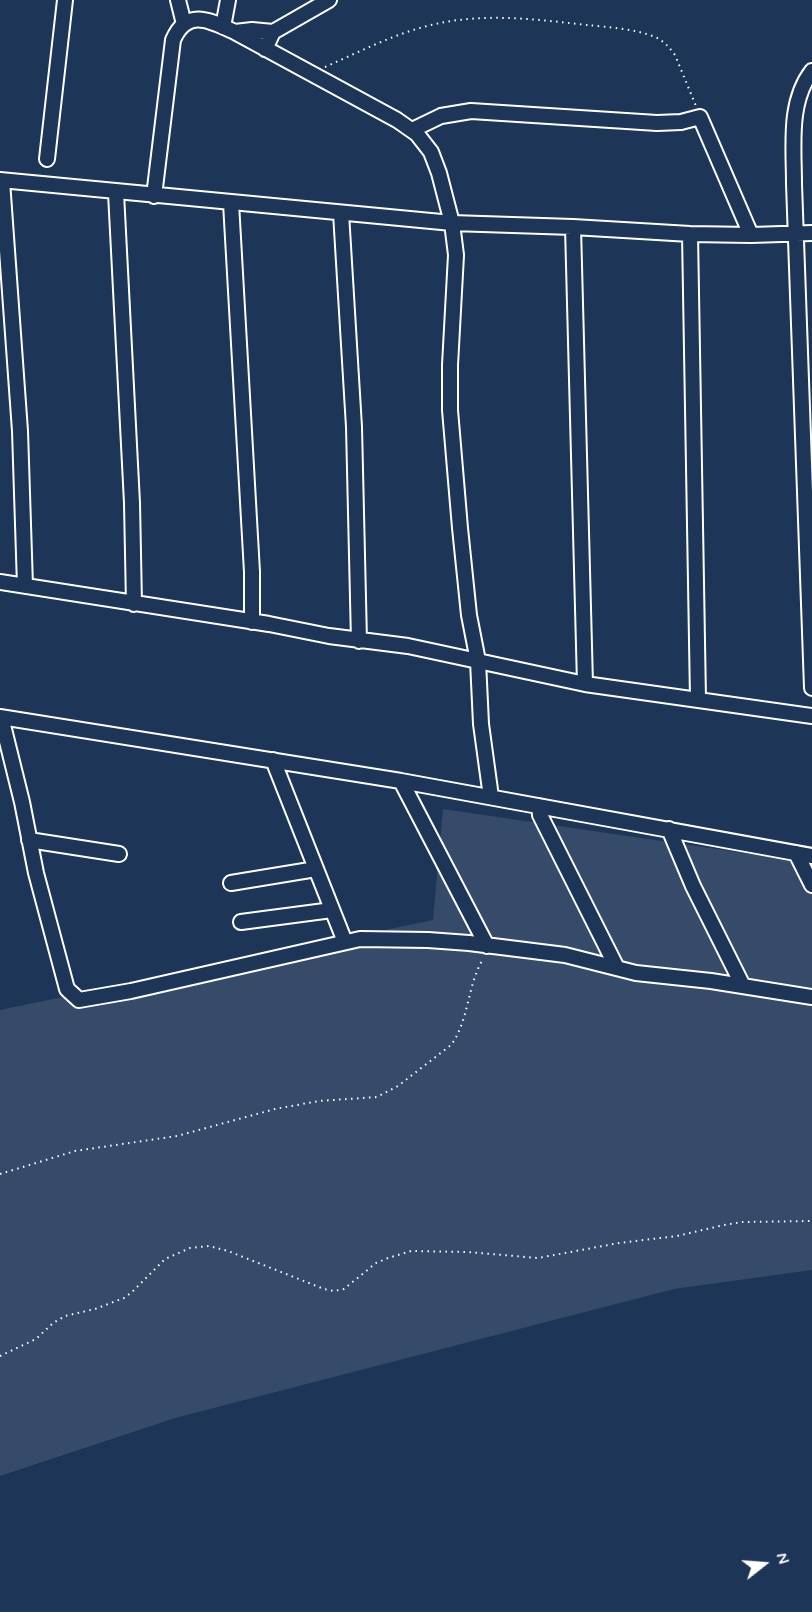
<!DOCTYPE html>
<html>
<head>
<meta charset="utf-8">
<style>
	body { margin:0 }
	#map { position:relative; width:812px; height:1612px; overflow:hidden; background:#1d3557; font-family:Mynerve,sans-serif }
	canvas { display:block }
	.north { position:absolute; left:734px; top:1534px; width:60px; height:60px; -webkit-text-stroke:4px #1d3557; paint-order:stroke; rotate:73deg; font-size:16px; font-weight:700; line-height:24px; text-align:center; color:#fff }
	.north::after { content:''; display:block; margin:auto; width:21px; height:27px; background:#fff; clip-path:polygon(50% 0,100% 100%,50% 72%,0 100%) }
</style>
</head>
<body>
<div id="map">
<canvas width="812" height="1612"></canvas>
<div class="north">N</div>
</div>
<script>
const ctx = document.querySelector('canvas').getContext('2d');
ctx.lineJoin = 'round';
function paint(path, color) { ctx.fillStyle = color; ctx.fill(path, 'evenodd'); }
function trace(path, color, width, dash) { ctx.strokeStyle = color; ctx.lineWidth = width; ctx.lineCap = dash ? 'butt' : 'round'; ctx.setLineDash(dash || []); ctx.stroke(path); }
const green = new Path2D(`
	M443,809L812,863V1270L674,1289L175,1418L0,1476V1010L433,920Z`);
const path = new Path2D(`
	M325,67C359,52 392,35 427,26C481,12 533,19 587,25C607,27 636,29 655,37C664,41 669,47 675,55L696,106
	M0,1174L75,1151L177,1136L275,1109L319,1101L377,1097L398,1086L451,1045C469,1021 467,986 483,959
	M0,1356L36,1339L53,1323L65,1316L95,1309L124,1298L132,1292L165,1259L190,1248L209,1246L228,1251L324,1289L334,1291L344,1289L376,1263L388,1258L411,1251L467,1252L538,1258L619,1243L677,1236L724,1225L742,1222L812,1221`);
const minor = new Path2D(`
	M178,0L184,24
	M223,27L228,0
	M235,32L252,30L273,32
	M265,49L273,32L329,0
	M812,71C788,102 794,146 794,184L812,688
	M412,130L441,116L471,111L657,123L681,122L700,117L751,235
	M47,159L65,0
	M0,180L452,223L573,227L690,234L751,235L812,233
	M2,181L20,431L25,586
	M116,193L132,503L134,604
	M154,196L173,40C187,7 211,21 235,32L397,120L417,134L431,152L439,173L452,223L456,255L450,365V410L460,528L469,615L478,661L481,724L491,797
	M231,203L252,572V622
	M341,213L354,427L359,641
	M573,227L585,684
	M690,234L698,699
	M0,582L269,624L329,636L408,646L585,684L812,716
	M0,717L401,781L812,856
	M1,717L22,802L36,873L67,989L79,1000L131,991L360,939L428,940L469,943L565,955L636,973L711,981L812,997
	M273,760L345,942
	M401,781L487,946
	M539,806L540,815L617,968
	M669,829L693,886L743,986
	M29,840L119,854
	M796,853L812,885
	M231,883L316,869
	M241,922L332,910`);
paint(green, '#364b69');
trace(minor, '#fff', 18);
trace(path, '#fff', 2, [1.5, 4.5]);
trace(minor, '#1d3557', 14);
</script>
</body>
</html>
